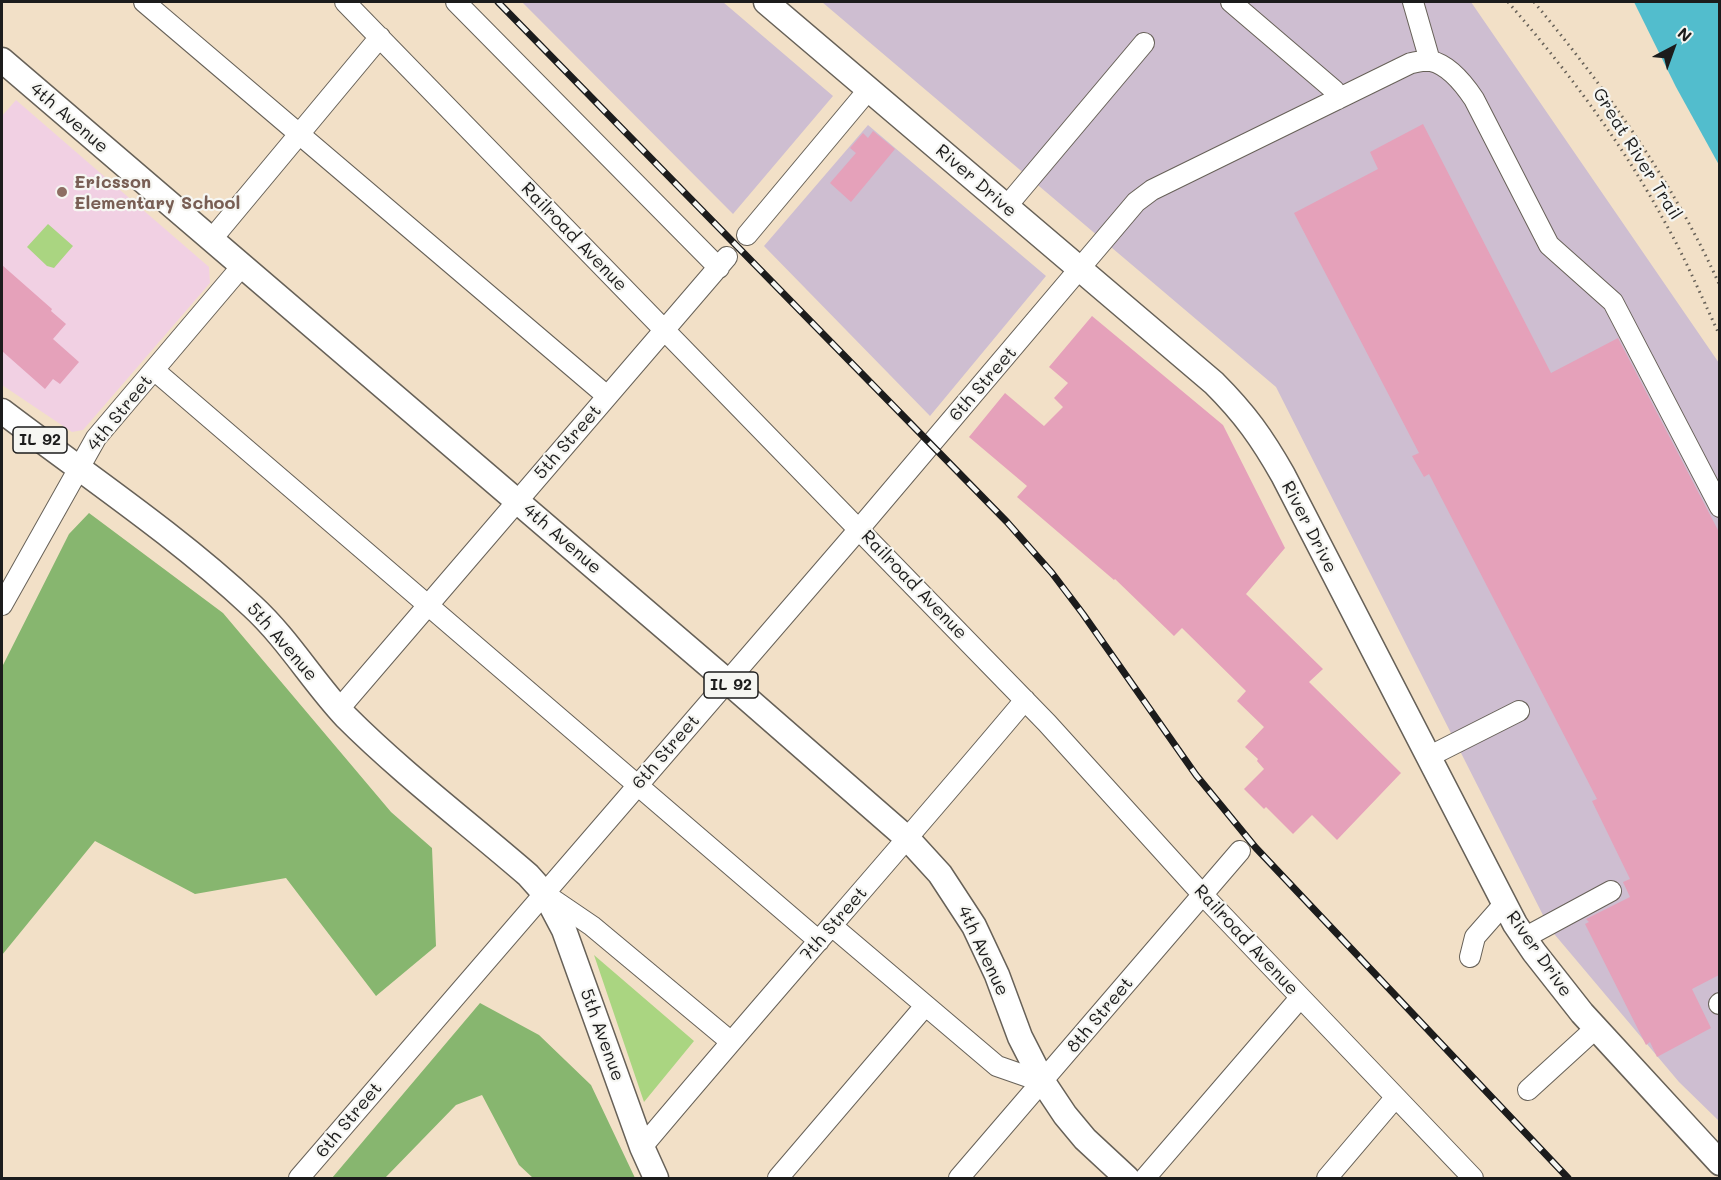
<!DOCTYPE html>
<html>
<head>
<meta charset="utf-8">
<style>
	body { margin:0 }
	#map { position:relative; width:1721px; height:1180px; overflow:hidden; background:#f2e0c7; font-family:Mali,sans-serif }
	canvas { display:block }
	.frame { position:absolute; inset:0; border:3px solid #1c1c1c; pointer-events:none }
	.north { position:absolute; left:1643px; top:18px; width:60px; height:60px; -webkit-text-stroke:4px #f6f6f2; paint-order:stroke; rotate:41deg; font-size:16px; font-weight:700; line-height:24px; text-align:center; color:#1c1c1c }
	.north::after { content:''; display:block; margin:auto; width:21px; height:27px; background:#1c1c1c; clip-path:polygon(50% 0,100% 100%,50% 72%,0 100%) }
</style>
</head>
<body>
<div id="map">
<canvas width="1721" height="1180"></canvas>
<div class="frame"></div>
<div class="north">N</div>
</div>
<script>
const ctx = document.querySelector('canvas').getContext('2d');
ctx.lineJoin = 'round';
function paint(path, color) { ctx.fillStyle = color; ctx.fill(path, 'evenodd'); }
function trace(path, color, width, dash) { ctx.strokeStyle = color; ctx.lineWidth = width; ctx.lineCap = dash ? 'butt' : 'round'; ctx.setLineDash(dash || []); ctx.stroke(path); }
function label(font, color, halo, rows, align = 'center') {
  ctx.font = font + ' Mali,sans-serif'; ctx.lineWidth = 4.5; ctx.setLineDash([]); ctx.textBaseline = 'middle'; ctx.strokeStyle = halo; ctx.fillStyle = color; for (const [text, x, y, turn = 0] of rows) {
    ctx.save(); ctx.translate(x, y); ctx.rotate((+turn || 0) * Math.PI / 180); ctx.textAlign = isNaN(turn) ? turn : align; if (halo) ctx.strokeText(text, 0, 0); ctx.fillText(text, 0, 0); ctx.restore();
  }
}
const built = new Path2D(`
	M16,100L209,267L210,283L83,430L72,432L2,385V116Z`);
const industrial = new Path2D(`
	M522,2H723L833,96L733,214Z
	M822,2H1471L1719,363V1121L1679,1082L1550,929L1276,387Z
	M868,125L1046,276L930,416L764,246Z`);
const green = new Path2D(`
	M48,224L73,246L54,268L47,266L27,247Z
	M594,955L694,1041L644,1102Z`);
const forest = new Path2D(`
	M89,513L223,613L391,812L432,848L436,946L376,996L286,878L195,894L95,841L2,955V667L69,534Z
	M480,1003L539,1035L591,1085L635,1178H533L519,1165L482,1095L456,1105L385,1178H332Z`);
const water = new Path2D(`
	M1634,2H1719V165L1676,87Z`);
const building = new Path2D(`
	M1423,124L1551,373L1618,338L1719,532V975L1692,989L1711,1028L1657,1057L1650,1042L1646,1045L1585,924L1589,922L1586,919L1630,897L1623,882L1630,879L1592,801L1597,799L1429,474L1424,477L1412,456L1419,453L1294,213L1378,169L1370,152Z
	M873,131L895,149L851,202L830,183L856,153L850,148L863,133L868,138Z
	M2,265L52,309L51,311L66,324L53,339L79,362L60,384L53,379L45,389L2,351Z
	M1092,316L1223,425L1285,548L1246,594L1323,669L1309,682L1401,773L1337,840L1312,815L1293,834L1266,807L1264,809L1244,789L1264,769L1257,761L1258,759L1245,747L1264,727L1237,701L1246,691L1182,628L1174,636L1115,579L1114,580L1017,497L1027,486L969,437L1005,393L1044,426L1063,407L1054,398L1068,383L1049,367Z`);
const path = new Path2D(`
	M1508,2C1565,68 1620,140 1662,217C1684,255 1701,296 1720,336
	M1534,2C1606,89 1673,181 1720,286`);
const minor = new Path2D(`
	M144,2L607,396
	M345,2L1047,723L1202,894L1473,1178
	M456,2L719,268
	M1231,2L1334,90L1338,99
	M1413,2L1430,61
	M1006,207L1144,43
	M747,235L869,89
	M211,240L380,37
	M154,370L819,941
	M2,605L96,438L242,266
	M339,709L727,257
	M1428,757L1519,711
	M545,894L592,926L730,1041
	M832,926L997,1066L1043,1082
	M1524,938L1611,891
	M1470,957L1475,937L1504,904
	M1719,1004L1720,1003
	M1528,1090L1596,1028
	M642,1147C768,997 899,850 1025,700
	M299,1178L859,529L1136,202L1152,190L1411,63C1417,62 1425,60 1431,61C1449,65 1464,84 1474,99L1549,245L1613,302L1720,507
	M778,1178L925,1006
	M959,1178L1240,851
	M1145,1178L1300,998
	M1327,1178L1395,1098`);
const major = new Path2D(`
	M766,2L1214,383C1245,414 1262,438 1283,475L1515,924L1534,952L1582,1013L1720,1163
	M2,60L727,681L908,839L940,874L974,926L997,975L1020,1037L1043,1082L1065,1115L1085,1139L1127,1178
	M2,411C86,475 175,534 252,606C288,639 313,682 346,717C402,773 468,823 528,875L545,894L564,930L642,1147L656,1178`);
const rail = new Path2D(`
	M498,2L1007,522L1052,573L1083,614L1196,775L1256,848L1568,1178`);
const markers = [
	[62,192,6,"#8d6e63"]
];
const shields = [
	[40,440,54],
	[731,685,54]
];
const shieldNames = [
	["IL 92",40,440],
	["IL 92",731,685]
];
const streetNames = [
	["4th Avenue",69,118,41],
	["Great River Trail",1637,154,58],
	["River Drive",976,181,41],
	["Railroad Avenue",574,237,46],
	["6th Street",983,384,-49],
	["4th Street",120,413,-51],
	["5th Street",568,442,-49],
	["River Drive",1309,527,63],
	["4th Avenue",562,539,41],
	["Railroad Avenue",914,585,46],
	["5th Avenue",282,642,49],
	["6th Street",666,752,-49],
	["7th Street",834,924,-49],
	["Railroad Avenue",1246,940,47],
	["4th Avenue",983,951,65],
	["River Drive",1539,954,55],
	["8th Street",1100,1015,-50],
	["5th Avenue",602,1035,70],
	["6th Street",349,1120,-50]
];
const educationNames = [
	["Ericsson",74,182],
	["Elementary School",74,203]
];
paint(built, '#f1d0e3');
paint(industrial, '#cebed1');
paint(green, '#aad581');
paint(forest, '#87b66f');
paint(water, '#52bdcd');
paint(building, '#e5a1ba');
trace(minor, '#676158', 22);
trace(major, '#676158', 27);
trace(path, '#676158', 3, [1.5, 4.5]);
trace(minor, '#fff', 20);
trace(major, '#fff', 24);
trace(rail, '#1c1c1c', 7);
trace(rail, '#f6f6f2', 4.5, [14]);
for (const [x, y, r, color] of markers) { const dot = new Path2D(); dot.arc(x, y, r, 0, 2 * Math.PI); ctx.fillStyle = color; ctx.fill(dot); trace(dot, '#f6f6f2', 2); }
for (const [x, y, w] of shields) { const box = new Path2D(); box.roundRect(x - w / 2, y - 13, w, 26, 4.5); ctx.fillStyle = '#f6f6f2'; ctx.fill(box); trace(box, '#1c1c1c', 1.5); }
label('bold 16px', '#1c1c1c', null, shieldNames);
label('18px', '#1c1c1c', '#f6f6f2', streetNames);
label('bold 18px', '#785e54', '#f6f6f2', educationNames, 'left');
</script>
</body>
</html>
